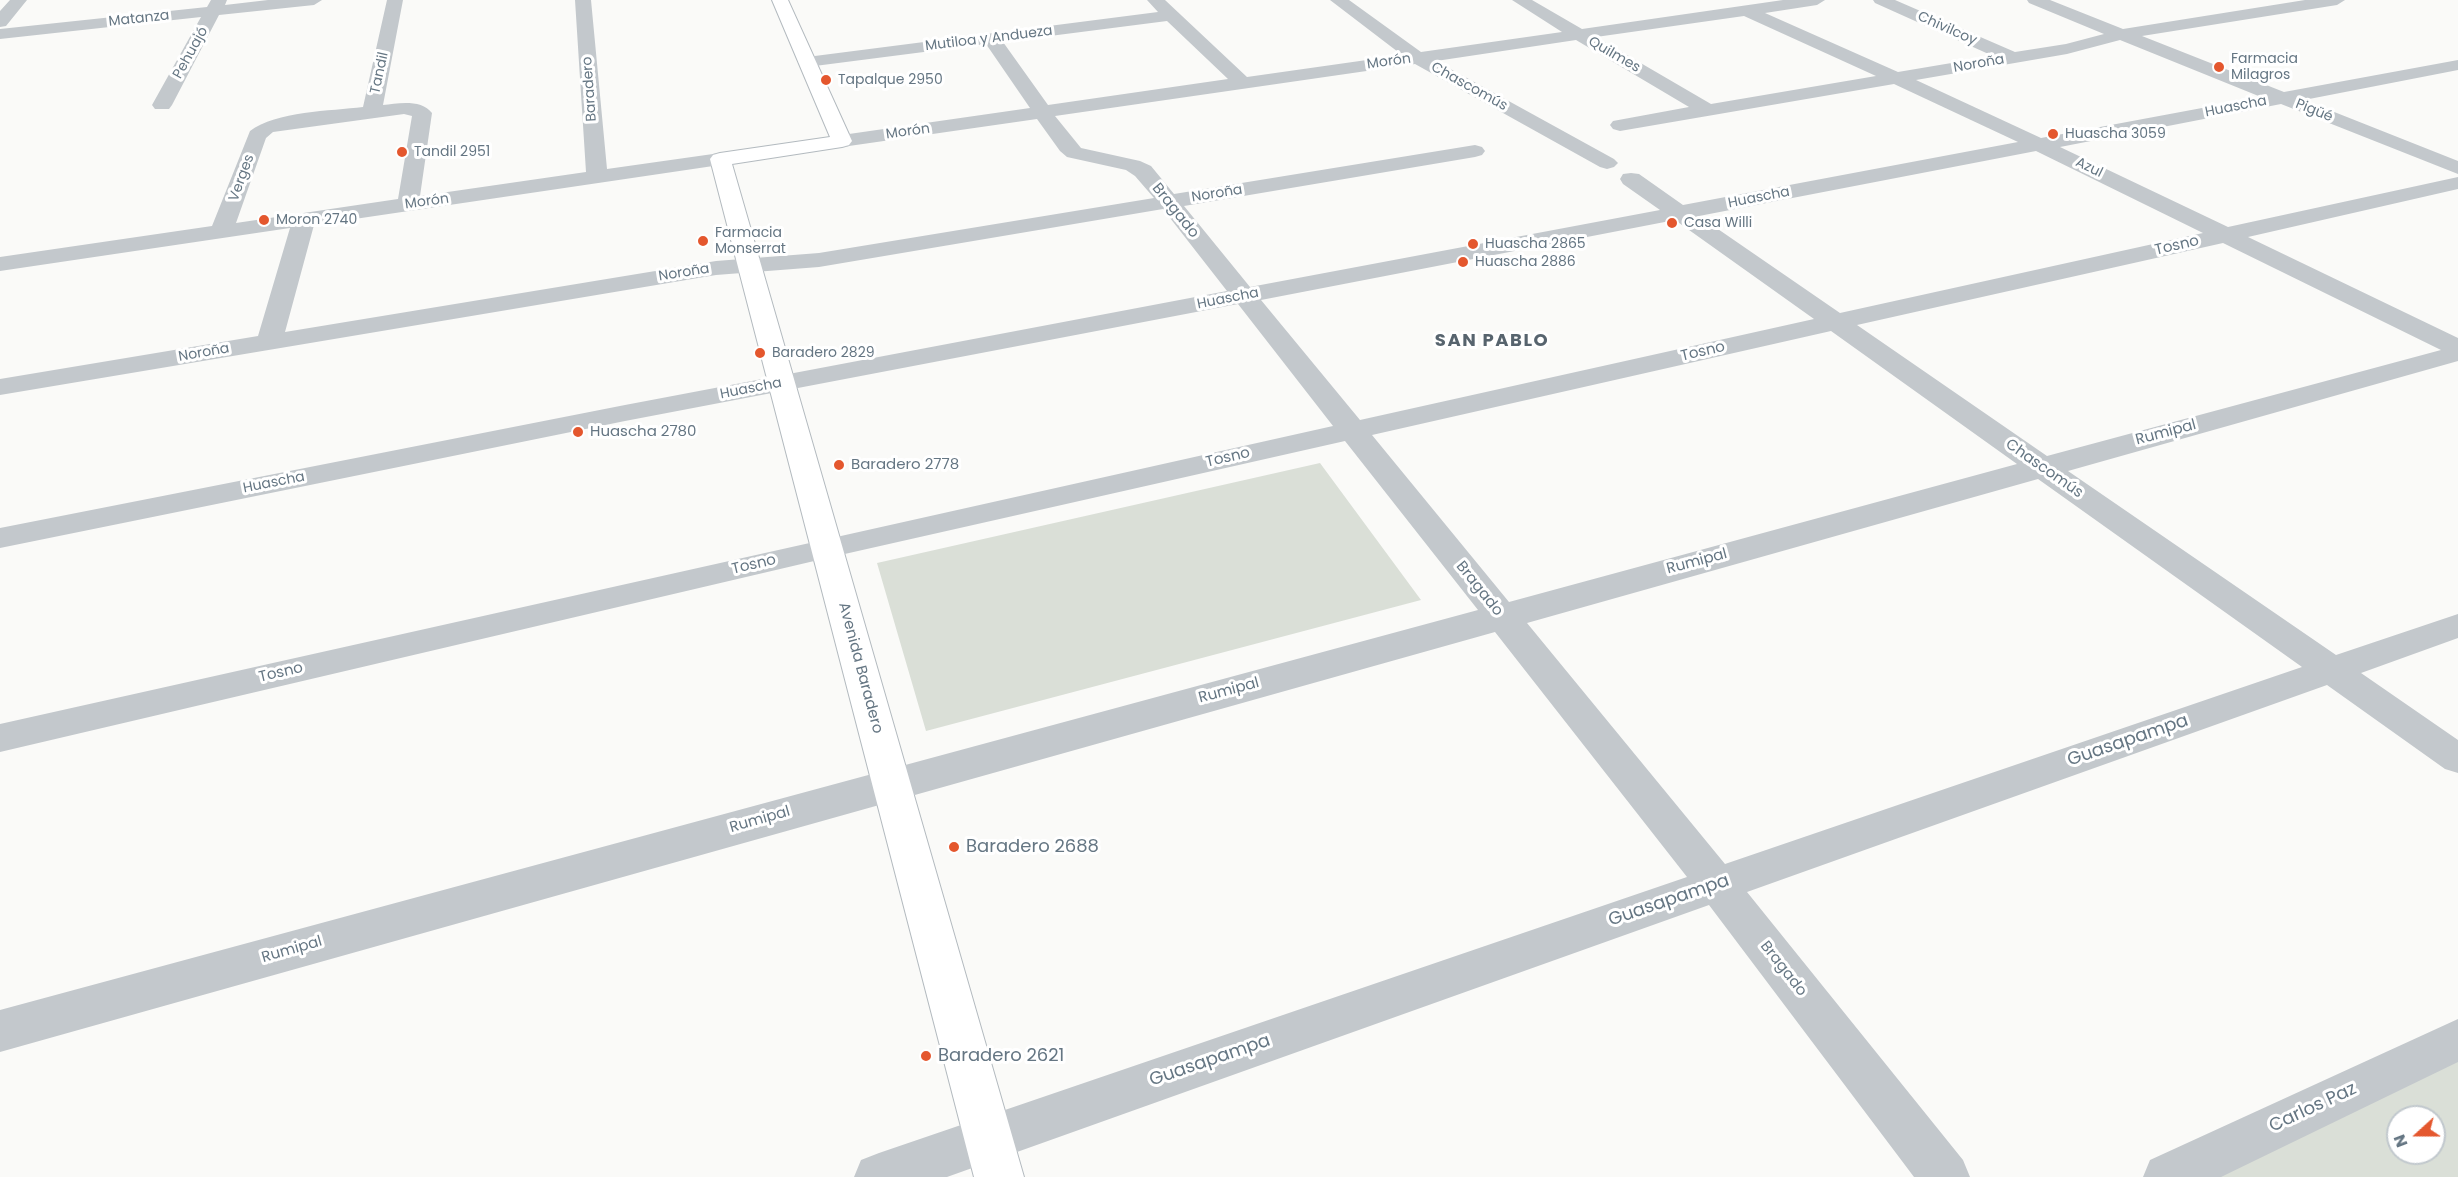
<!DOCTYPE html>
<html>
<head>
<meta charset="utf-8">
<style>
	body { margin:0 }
	#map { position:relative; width:2458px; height:1177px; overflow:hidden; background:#fafaf8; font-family:Poppins,sans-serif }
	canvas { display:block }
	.north { position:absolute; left:2386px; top:1105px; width:60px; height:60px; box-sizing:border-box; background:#fff; border:2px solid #c1c8cd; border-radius:50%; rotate:249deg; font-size:16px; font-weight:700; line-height:24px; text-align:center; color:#657683 }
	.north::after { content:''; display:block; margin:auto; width:21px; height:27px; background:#e4572e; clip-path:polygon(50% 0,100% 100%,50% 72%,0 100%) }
</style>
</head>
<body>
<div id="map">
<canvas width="2458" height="1177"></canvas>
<div class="north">N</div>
</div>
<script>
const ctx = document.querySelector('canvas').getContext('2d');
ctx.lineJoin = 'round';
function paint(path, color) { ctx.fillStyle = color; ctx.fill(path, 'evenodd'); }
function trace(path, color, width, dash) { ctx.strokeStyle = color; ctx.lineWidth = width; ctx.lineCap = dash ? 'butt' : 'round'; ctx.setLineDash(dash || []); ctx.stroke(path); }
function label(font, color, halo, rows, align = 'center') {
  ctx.font = font + ' Poppins,sans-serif'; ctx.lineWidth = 6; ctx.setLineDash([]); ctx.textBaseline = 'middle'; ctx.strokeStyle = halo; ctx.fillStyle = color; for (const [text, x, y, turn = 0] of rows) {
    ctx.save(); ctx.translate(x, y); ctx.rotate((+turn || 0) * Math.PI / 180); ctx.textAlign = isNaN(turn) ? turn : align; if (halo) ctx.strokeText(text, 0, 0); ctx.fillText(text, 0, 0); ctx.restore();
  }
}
const green = new Path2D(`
	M1320,463L1421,600L926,731L877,563Z
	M2458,1053V1177H2179ZM2398,1117H2434V1153H2398Z`);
const minor = new Path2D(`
	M10,0H27L6,26L0,27V11Z
	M211,0H227L225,5L268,0H322L314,5L219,15L172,105L169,109H155L152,105L201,17L0,39V29L207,7Z
	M387,0H403L383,105C398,103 422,99 432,113L420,196L586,172L575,0H591L607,169L720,153L727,155L730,159L727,163L720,165L314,225L285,332L716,261L819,253L1154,198L1135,176L1126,170L1067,157L1060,151L1037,119L842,147L835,145L832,141L835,137L842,135L1030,108L986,44L807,67L801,66L798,62L801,58L807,57L1158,12L1147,0H1165L1247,77L1402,55L1330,0H1349L1421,52L1562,32L1512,0H1532L1582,29L1783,0H1825L1817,5L1765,13L1898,72L1993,56L1875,3L1873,0H1895L2015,52L2066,44L2104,34L2029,3L2027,0H2050L2123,29L2305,0H2345L2337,5L2142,36L2284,92L2458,60V70L2304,100L2458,161V174L2281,104L2060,147L2228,227L2458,177V189L2248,237L2458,338V361L2068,471L2336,655L2458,614V638L2361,673L2458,740V773L2445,769L2327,685L1747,892L1963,1160L1970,1177H1914L1709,905L947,1177H854L861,1160L879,1153L1687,877L1495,632L0,1052V1010L1478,610L1345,441L827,558L0,752V724L1333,426L1238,304L625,421L0,548V528L625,405L1227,291L1163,209L819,267L716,275L0,395V379L258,336L290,228L0,271V257L212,226L250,131C276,111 331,111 363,107ZM1744,16L1876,76L1711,104L1596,37ZM1167,21L1228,79L1048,105L1003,42ZM1576,40L1689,107L1613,121L1610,125L1613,129L1620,131L1894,84L2018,142L1683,205L1639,174L1631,173L1623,174L1620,179L1623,184L1660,210L1250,287L1184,206L1475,157L1482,155L1485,151L1482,147L1475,145L1174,194L1151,166L1140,161L1081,148L1055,116L1415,64L1600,167L1607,169L1614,167L1618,163L1614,159L1436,61ZM2120,40L2261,97L2041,138L1916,80L2067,54ZM404,114L412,116L398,199L236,223L266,138L273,132ZM2036,151L2203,233L1840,313L1699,216ZM1675,220L1814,319L1360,420L1261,300ZM2223,243L2441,350L2047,456L1857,325ZM1831,331L2017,464L1509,602L1372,435ZM2038,479L2302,667L1725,864L1527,623Z
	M2458,1019V1062L2221,1177H2143L2150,1160Z`);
const secondary = new Path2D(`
	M772,0H788L852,141L849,145L842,147L732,164L1024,1177H974L710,159L713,155L720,153L830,137Z`);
const markers = [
	[2219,67,6,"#e4572e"],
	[826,80,6,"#e4572e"],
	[2053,134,6,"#e4572e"],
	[402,152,6,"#e4572e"],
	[264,220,6,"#e4572e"],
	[1672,223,6,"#e4572e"],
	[703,241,6,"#e4572e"],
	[1473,244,6,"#e4572e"],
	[1463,262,6,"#e4572e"],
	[760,353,6,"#e4572e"],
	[578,432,6,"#e4572e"],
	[839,465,6,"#e4572e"],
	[954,847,6,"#e4572e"],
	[926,1056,6,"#e4572e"]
];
const farStreetnames = [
	["Matanza",139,19,-6],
	["Chivilcoy",1947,29,24],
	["Mutiloa y Andueza",989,39,-7],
	["Pehuajó",191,53,-61],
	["Quilmes",1614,55,30],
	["Morón",1389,62,-8],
	["Noroña",1979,64,-10],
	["Tandil",380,73,-78],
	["Chascomús",1469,87,29],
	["Baradero",590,89,-94],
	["Huascha",2236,107,-11],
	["Pigüé",2314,111,22],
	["Morón",908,132,-8],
	["Azul",2089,168,26],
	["Verges",242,178,-70],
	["Noroña",1217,194,-9],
	["Huascha",1759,198,-11],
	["Morón",427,202,-8],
	["Noroña",684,273,-9],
	["Huascha",1228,299,-11],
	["Noroña",204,353,-10],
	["Huascha",751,389,-11],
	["Huascha",274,483,-11]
];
const farPoinames = [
	["Farmacia",2231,59],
	["Milagros",2231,75],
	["Tapalque 2950",838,80],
	["Huascha 3059",2065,134],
	["Tandil 2951",414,152],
	["Moron 2740",276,220],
	["Casa Willi",1684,223],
	["Farmacia",715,233],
	["Monserrat",715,249],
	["Huascha 2865",1485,244],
	["Huascha 2886",1475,262],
	["Baradero 2829",772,353]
];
const streetNames = [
	["Bragado",1175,211,51],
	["Tosno",2177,246,-13],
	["Tosno",1703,352,-13],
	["Rumipal",2166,433,-15],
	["Tosno",1228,458,-13],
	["Chascomús",2044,469,35],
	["Rumipal",1697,562,-15],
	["Tosno",754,565,-13],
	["Bragado",1479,589,51],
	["Avenida Baradero",860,668,75],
	["Tosno",281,673,-13],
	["Rumipal",1229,691,-15],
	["Rumipal",760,820,-16],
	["Rumipal",292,950,-16],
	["Bragado",1783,969,52]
];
const poiNames = [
	["Huascha 2780",590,432],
	["Baradero 2778",851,465]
];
const farDistrictnames = [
	["SAN PABLO",1492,341]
];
const nearStreetnames = [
	["Guasapampa",2128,741,-19],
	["Guasapampa",1669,901,-19],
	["Guasapampa",1210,1061,-19],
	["Carlos Paz",2313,1108,-25]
];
const nearPoinames = [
	["Baradero 2688",966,847],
	["Baradero 2621",938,1056]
];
paint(green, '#dadfd7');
trace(secondary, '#b3babf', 2);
paint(minor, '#c3c8cc');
paint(secondary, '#fff');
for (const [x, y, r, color] of markers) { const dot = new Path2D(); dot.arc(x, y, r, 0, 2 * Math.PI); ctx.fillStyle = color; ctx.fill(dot); trace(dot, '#fff', 2); }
label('14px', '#657683', '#fff', farStreetnames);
label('14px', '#657683', '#fff', farPoinames, 'left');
label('15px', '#657683', '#fff', streetNames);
label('15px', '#657683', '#fff', poiNames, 'left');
ctx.letterSpacing = '1.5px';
label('bold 18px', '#57646e', '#fff', farDistrictnames);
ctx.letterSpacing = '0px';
label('18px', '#657683', '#fff', nearStreetnames);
label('18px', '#657683', '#fff', nearPoinames, 'left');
</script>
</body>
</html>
